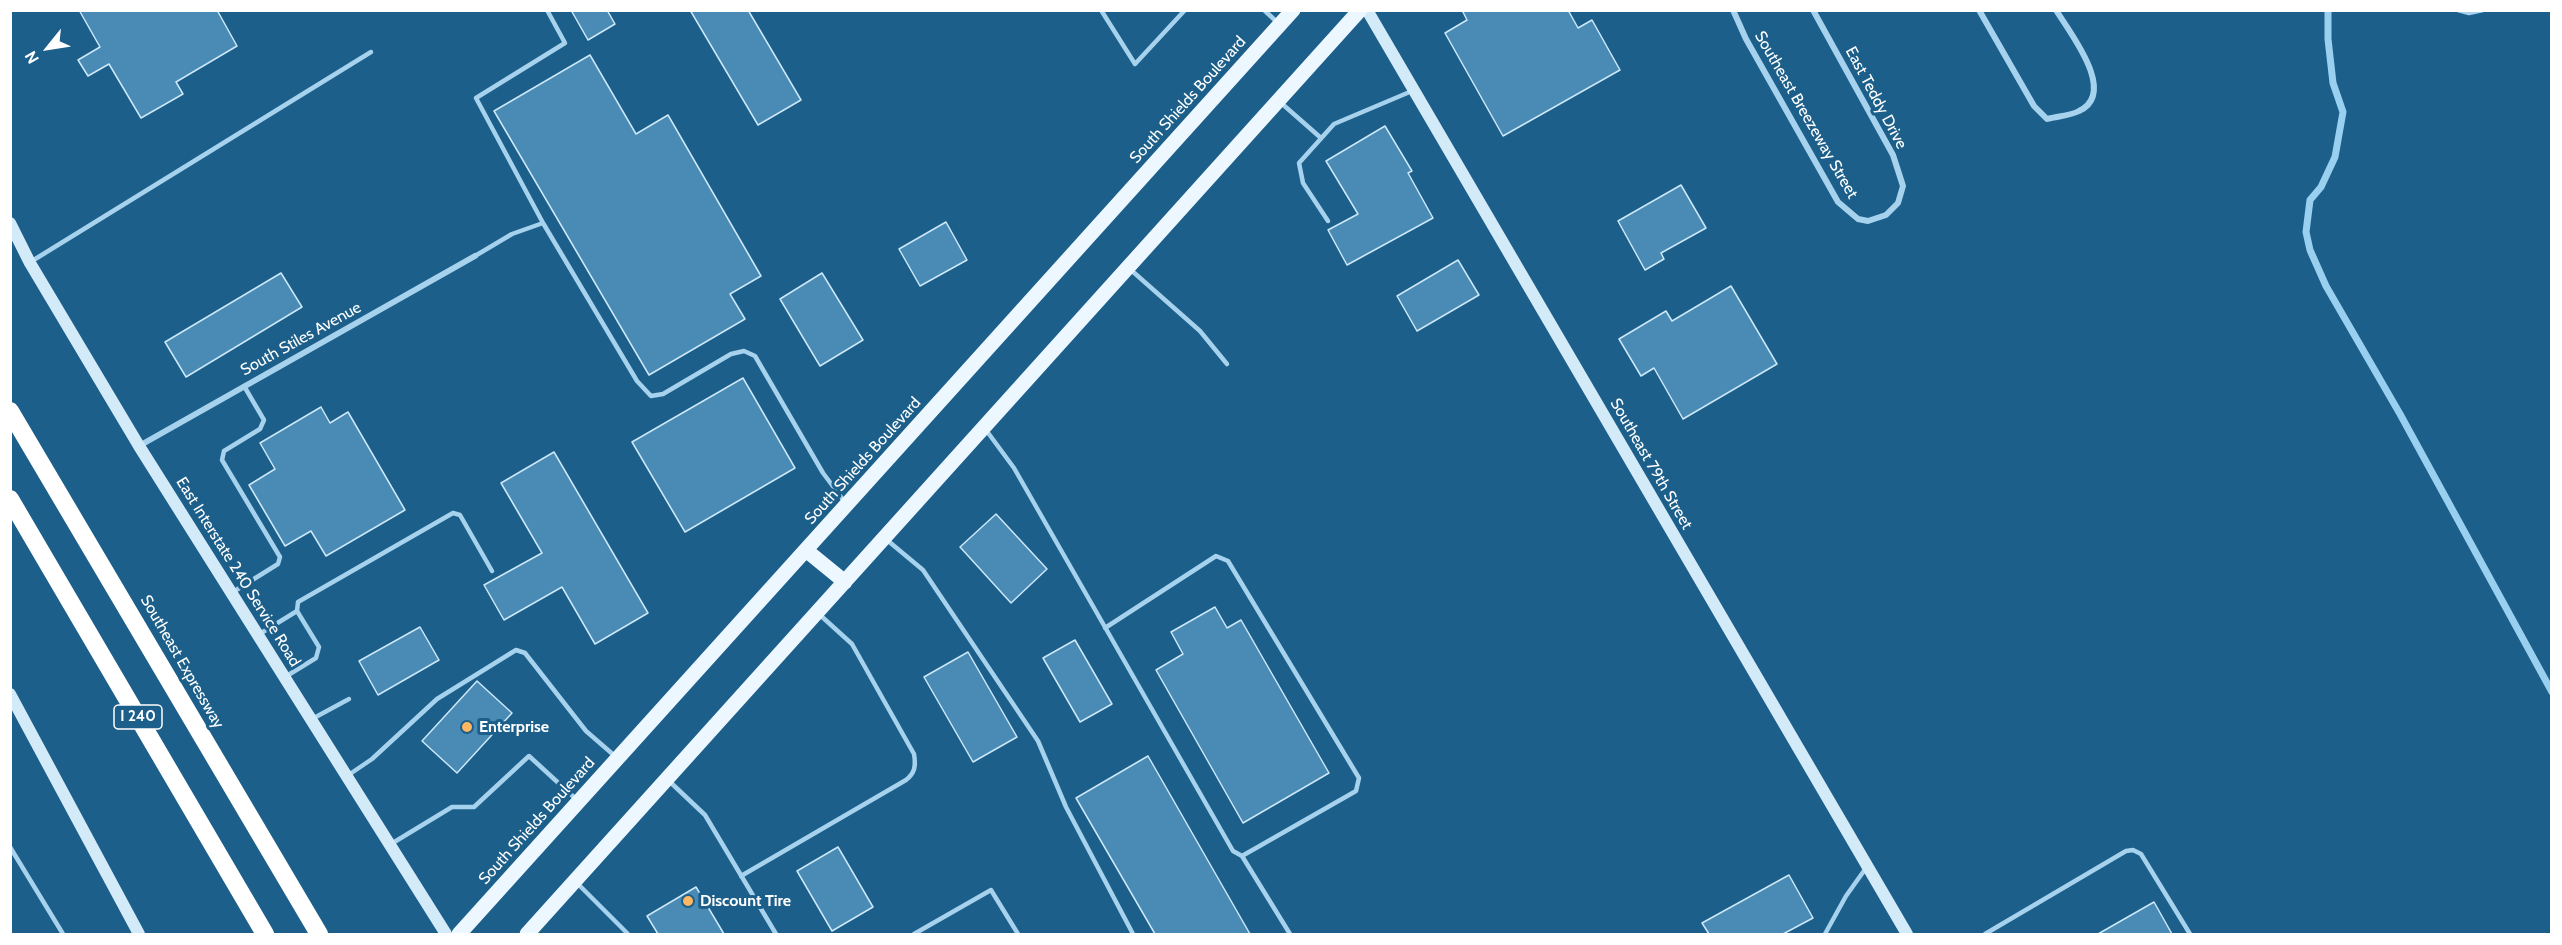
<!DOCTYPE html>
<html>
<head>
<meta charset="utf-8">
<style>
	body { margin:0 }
	#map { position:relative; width:2562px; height:945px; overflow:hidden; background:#1c5f8a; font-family:Cabin,sans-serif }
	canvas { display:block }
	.frame { position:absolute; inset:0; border:12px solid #fff; pointer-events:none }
	.north { position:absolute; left:18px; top:18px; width:60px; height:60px; -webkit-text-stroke:4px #1c5f8a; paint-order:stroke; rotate:240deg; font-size:16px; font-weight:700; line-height:24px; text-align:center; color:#fff }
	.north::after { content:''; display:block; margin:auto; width:21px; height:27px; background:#fff; clip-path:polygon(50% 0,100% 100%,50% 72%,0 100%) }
</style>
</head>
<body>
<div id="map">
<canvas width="2562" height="945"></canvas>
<div class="frame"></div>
<div class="north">N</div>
</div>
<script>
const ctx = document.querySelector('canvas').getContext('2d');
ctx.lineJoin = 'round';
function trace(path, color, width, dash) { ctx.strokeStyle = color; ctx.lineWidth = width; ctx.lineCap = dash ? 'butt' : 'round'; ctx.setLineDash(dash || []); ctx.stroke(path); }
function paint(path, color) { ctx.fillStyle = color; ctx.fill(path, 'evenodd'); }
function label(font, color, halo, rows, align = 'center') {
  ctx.font = font + ' Cabin,sans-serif'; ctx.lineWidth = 6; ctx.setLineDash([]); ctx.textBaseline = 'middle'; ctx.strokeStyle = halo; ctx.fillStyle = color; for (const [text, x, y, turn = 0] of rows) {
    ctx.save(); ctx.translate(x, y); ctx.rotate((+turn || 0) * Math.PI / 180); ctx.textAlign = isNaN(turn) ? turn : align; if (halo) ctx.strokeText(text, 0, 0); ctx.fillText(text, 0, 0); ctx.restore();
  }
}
const stream = new Path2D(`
	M2328,10V39L2333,83L2343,112L2335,157L2321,187L2310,200L2306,232L2310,250L2326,286L2400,414L2552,692`);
const building = new Path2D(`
	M79,10H217L237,46L176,82L183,94L141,118L109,64L88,76L78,60L100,47Z
	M571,10H607L615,24L588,40Z
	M690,10H748L801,100L758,125Z
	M1462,10H1568L1578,28L1592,20L1620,70L1503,136L1445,33L1467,20Z
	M590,55L636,134L668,115L761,276L730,294L745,319L649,375L494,111Z
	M1385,126L1412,171L1408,173L1433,218L1347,265L1328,230L1358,214L1326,161Z
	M1681,185L1706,228L1661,253L1664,259L1645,270L1618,221Z
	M946,222L967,260L920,286L899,249Z
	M1458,260L1479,295L1417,331L1397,296Z
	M281,273L302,307L186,377L165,342Z
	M822,273L863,340L820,366L780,299Z
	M1731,286L1777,364L1683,419L1654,368L1641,376L1619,339L1666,311L1672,321Z
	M743,378L795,468L685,532L632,442Z
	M321,407L330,423L348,412L405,510L326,556L311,531L285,546L249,485L275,469L260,443Z
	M554,452L648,613L595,644L562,587L504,620L484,585L542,553L501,483Z
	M996,514L1047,569L1011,603L960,547Z
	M1215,607L1227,628L1241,620L1329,773L1243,823L1156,670L1183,654L1171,632Z
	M420,627L439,660L378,695L359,661Z
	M1075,640L1112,704L1080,722L1043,658Z
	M968,652L1017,737L973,762L924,677Z
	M477,681L512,713L457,773L422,741Z
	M1148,756L1250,934H1155L1076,798Z
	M838,847L873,907L832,931L797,871Z
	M1789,875L1813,918L1783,934H1709L1702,923Z
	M696,887L724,934H658L647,916Z
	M2154,902L2172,934H2098Z`);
const lane = new Path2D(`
	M1101,10L1135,64L1185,10
	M1264,10L1278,23
	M2458,10L2469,13L2483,10
	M1280,102L1321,138
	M1328,221L1303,183L1299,163L1334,124L1412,91
	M543,223L476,98L565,43L547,10
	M475,256L512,234L543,223L637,381L651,396L663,394L731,354L744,351L755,356L823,473L844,501
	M32,261L371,52
	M1131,270L1200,331L1227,364
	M986,430L1014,468L1233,851L1242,856L1356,791L1359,778L1228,561L1216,556L1105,628
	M887,540L923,570L1038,741L1066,807L1133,934
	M233,592L278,564L280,557L222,460L224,451L260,429L264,420L244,386
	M297,611L298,602L453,513L460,515L492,571
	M258,635L297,611L319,647L316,658L285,677
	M312,719L349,699
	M347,776L372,759L437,699L516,650L525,653L586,731L616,757
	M668,780L705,815L776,934
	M391,844L452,807H474L529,756L577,800
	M10,847L63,934
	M1242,856L1290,934
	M741,876L906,780C915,773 916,766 914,754L852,644L820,615
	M577,883L628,934
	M914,934L991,890L1018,934
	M1825,934L1846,896L1866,868
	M1985,934L2126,851L2133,850L2141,854L2190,934`);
const street = new Path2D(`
	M1733,10L1746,39L1838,202L1858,219L1868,221L1886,215L1898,203L1903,186L1893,155L1813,10
	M1979,10L2034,106L2047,119C2057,116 2070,116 2079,111C2118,93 2070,33 2056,10
	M139,446L475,256`);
const secondary = new Path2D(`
	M1367,10L1907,934
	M10,223L30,263L139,446L446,934
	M10,694L139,934`);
const primary = new Path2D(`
	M807,551L845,582
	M459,934L1293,10
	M527,934L1360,10`);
const highway = new Path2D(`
	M10,411L319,934
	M10,499L265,934`);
const markers = [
	[467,727,6,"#fdb763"],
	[688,901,6,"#fdb763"]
];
const shields = [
	[138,717,48]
];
const shieldNames = [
	["I 240",138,717]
];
const streetNames = [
	["East Teddy Drive",1876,98,62],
	["South Shields Boulevard",1188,100,-48],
	["Southeast Breezeway Street",1806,115,60],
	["South Stiles Avenue",301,339,-29],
	["South Shields Boulevard",863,461,-48],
	["Southeast 79th Street",1651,464,60],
	["East Interstate 240 Service Road",238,572,58],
	["Southeast Expressway",182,662,60],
	["South Shields Boulevard",537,821,-48]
];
const poiNames = [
	["Enterprise",479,727],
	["Discount Tire",700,901]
];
trace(stream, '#99cfef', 7);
paint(building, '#498bb4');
trace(building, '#cce8f9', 1.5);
trace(lane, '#a6d2ed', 4.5);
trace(street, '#a6d2ed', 6);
trace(secondary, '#d3eaf9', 12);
trace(primary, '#ecf7ff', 15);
trace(highway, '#fff', 18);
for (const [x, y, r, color] of markers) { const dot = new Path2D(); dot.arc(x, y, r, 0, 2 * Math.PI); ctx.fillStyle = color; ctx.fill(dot); trace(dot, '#1c5f8a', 2); }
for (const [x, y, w] of shields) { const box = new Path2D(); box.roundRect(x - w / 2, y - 12, w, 24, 4.5); ctx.fillStyle = '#1c5f8a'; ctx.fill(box); trace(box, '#fff', 1.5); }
label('bold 15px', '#fff', null, shieldNames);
label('16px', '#fff', '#1c5f8a', streetNames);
label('bold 16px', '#fff', '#1c5f8a', poiNames, 'left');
</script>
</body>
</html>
